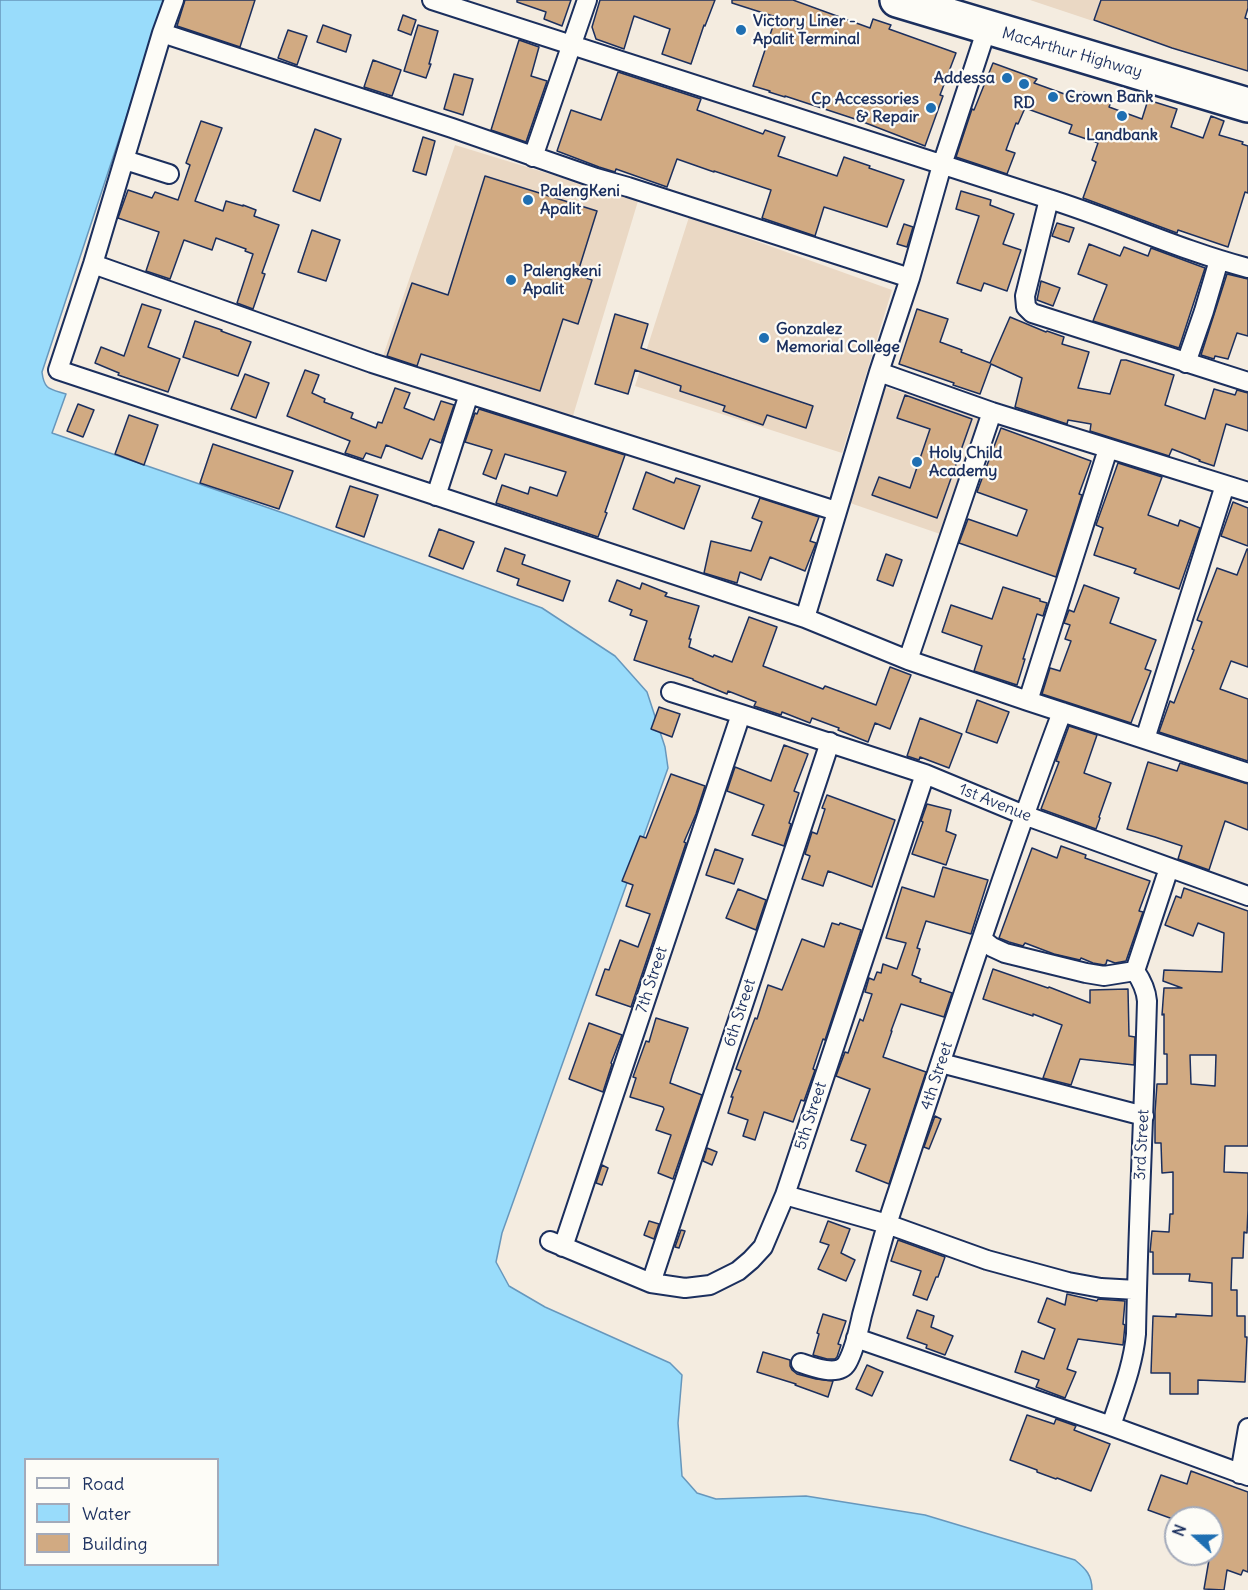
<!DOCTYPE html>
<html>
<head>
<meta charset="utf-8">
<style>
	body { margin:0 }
	#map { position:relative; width:1248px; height:1590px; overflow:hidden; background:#f4ece0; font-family:Delius,sans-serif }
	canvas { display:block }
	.legend { position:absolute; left:24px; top:1458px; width:195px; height:108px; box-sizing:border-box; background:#fdfcf7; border:2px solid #a3aaba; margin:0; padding:8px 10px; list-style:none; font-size:18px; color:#1b2f5e }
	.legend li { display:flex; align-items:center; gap:12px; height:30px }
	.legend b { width:30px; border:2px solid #a3aaba }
	.north { position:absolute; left:1164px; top:1506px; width:60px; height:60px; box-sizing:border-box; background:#fdfcf7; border:2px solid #a3aaba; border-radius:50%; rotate:291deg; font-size:16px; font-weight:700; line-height:24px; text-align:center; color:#1b2f5e }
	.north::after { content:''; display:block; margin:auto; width:21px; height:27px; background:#1f6fb2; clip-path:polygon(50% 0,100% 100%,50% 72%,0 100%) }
</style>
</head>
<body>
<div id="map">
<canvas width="1248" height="1590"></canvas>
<ul class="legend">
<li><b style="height:8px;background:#fdfcf7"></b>Road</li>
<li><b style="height:16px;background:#99dcfb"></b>Water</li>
<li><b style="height:16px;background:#d1aa82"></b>Building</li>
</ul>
<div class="north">N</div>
</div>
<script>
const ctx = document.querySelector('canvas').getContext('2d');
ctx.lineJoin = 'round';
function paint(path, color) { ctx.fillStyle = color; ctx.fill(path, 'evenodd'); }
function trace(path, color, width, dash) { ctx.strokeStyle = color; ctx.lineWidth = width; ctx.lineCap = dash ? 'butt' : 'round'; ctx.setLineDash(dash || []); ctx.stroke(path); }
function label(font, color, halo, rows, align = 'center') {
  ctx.font = font + ' Delius,sans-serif'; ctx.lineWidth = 4.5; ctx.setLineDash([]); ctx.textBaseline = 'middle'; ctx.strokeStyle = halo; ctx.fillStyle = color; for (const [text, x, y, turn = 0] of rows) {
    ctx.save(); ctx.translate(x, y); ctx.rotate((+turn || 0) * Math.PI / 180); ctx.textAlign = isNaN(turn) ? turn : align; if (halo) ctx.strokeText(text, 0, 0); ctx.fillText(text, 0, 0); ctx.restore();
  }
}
const built = new Path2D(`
	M1030,0H1100L1093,21Z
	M455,145L638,201L572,419L382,359Z
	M689,217L892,290L842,453L635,386Z
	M885,387L986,420L946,536L850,503Z`);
const water = new Path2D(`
	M0,0H165L42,372C44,390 50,389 66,394L52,433L286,514L542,608L615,656L647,692L665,747L668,768L502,1233L496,1262L509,1286L545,1307L670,1363L682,1375L678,1423L682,1476L697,1493L716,1499L806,1496L925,1515L1075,1560C1086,1569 1092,1575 1092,1590H0ZM26,1460H218V1564H26Z`);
const building = new Path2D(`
	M185,0H255L240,47L177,26Z
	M517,0H571L562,26L544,19L546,12L517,2Z
	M600,0H715L705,26L704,25L691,64L662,54L670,29L634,16L624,49L596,39L592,27Z
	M732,0H793L870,28L873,19L891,25L889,29L956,53L940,95L943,96L925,146L858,120L785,96V97L769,92L770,91L753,86L776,17L732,3Z
	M1101,0H1248V8L1245,18L1248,19V71L1172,48L1094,20Z
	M403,15L416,20L411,35L398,30Z
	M323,25L351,35L346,52L317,42Z
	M418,25L438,31L429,64H431L426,78L404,71Z
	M288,30L307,36L297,65L278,58Z
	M519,40L539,47L531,76L547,81L526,142L491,130Z
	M373,60L401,70L392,96L364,87Z
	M993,63L1037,79L1034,83L1081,100L1084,92L1111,102L1109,107L1142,119L1148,100L1177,109L1171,127L1203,138L1211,116L1224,121L1219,135L1243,142L1242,144L1248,146V193L1245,192L1228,247L1178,230L1177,233L1083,198L1096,162L1092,160L1098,143L1069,133L1072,125L1025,108L1018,124L1016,123L1006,150L1015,153L1007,174L956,157L972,109L974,110Z
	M618,72L701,99L697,110L763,134L765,130L785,137L778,156L837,176L844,157L870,166L869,168L904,180L887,227L824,207L815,236L762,218L771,190L714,171V172L677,159L667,187L616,169L615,172L599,167L557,151L571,110L601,120Z
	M454,74L473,79L463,115L444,109Z
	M201,121L222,128L195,201L223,211L226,201L243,206V205L256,210L254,216L279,225L262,273L265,274L253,309L237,303L253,254L245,251L246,249L216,238L212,250L184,240L170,279L146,271L159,232L118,218L128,190L152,198L155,192L178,200L190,165L186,163Z
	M315,129L341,139L320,201L293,191Z
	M423,137L435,141L426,175L413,171Z
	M485,176L597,211L577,275L592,280L578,324L563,319L540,391L421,354L417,366L387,356L412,283L448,295Z
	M961,191L991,200L990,205L1014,214L1003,244L1021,250L1007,291L984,283L981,291L957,283L979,216L956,209Z
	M1057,223L1074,228L1069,242L1052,236Z
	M904,224L913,227L907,247L897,244Z
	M312,230L340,240L326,281L298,272Z
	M1089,244L1120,256L1124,247L1148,256L1151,248L1205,268L1179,348L1093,321L1107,285L1078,274Z
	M1227,274L1248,279V336L1237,333L1228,359L1215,356L1214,359L1201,355Z
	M1041,281L1060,288L1053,306L1037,300Z
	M142,304L161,310L148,347L180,359L168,392L118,375L119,373L95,363L101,347L124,356Z
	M917,309L948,319L940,342L962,350L961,352L990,363L1010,317L1046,332L1047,331L1064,337L1062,344L1089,352L1078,388L1110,394L1121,360H1126L1174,375L1165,405L1205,419L1214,389L1235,395L1237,390L1248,393V431L1226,424L1214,466L1199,461L1200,460L1172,449L1169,456L1090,431L1091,424L1068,420L1067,424L1015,407L1022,378L991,364L980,394L953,385L954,383L899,364Z
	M615,314L648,324L641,348L813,406L806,428L767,415L763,425L723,411L725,406L680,391L681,386L635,370L628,394L595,384Z
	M195,321L222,330L221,331L251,342L238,376L183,357Z
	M305,370L319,375L312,393L325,399L324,402L353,413L351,418L376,428L378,422L382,423L395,388L410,393L404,408L434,420L441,401L454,405L441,443L430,439L422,459L386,445L381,458L366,453L363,459L345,453L350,441L287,416Z
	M245,374L269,383L256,418L231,409Z
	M905,395L972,419L937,518L872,495L879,477L910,488L930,429L897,418Z
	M78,404L94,410L83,437L67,431Z
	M479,409L625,455L605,512L607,513L598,537L496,503L502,485L528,494L530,487L557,496L566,472L505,454L496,479L483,474L492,450L465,442L475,413L477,414Z
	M129,415L158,425L144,465L115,454Z
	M1001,428L1091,461L1079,494L1082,495L1056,577L959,543L968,519L1017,536L1027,510L977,492Z
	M213,444L293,471L279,509L200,483Z
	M1118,463L1162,477L1148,515L1178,526L1180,520L1200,528L1179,589L1134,573L1136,569L1094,555L1103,528L1096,525Z
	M646,472L674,483L676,478L700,486L684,529L633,509Z
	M350,486L378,495L364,537L336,527Z
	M760,498L819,517L810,541L816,543L805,571L770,557L761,580L740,572L737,583L704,573L711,541L751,551L762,522L752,518Z
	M1233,502L1248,508V546L1221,536Z
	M439,529L474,542L463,569L429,556Z
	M505,548L525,555L522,564L570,581L563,601L517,585L519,579L497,571Z
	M1247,549H1248V667L1231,661L1220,689L1248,699V761L1159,732L1170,701L1174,703L1194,650L1192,649L1202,622L1197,620L1217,568L1237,575Z
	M886,554L902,560L893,586L877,580Z
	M617,580L640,589L642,583L667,593L665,596L699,606L689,639H691L689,647L713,657L714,655L732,662L749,617L777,627L763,666L823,689L825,686L876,705L890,667L911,675L890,729L875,723L868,742L838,730L839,728L812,718L810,723L782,712L781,715L754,706L756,702L728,691L727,694L693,680V679L634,660L647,621L630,615L632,610L609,601Z
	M1084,585L1119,598L1110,623L1156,640L1145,669L1151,671L1131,723L1042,694L1050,668L1060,671L1071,641L1065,639L1070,625L1064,623L1069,610L1074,612Z
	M1003,587L1040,599V601L1047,603L1043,616L1037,614L1023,659H1025L1017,685L974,671L982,646L942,632L951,605L992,619Z
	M977,700L1009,712L997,743L966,732Z
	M659,707L680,714L672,737L651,729Z
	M920,718L962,734L949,768L920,757L919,760L907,756Z
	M1069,726L1097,735L1084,773L1111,783L1099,817L1100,818L1096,829L1041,809L1059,762L1056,761Z
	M784,745L808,754L794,791L799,793L789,823L791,824L784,846L752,835L764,805L727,791L735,767L771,781Z
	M1148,762L1177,771L1180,763L1248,784V830L1225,821L1209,870L1178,859L1182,846L1155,837L1127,829Z
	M671,774L705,786L696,814L684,842L686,843L631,1007L596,995L605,969L609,970L620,940L638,947L650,914L626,906L633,885L622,881L640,836L646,838Z
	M827,795L895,820L872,887L828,871L823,886L802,879L810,856L805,854L812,832L817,834L825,809L822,808Z
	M927,804L951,810L946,831L956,835L946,865L912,854L923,822L921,821Z
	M1061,846L1086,855L1085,858L1150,881L1139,911L1143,912L1126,961L1115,963L1107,960L1106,964L1104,965L1093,963L1081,958L1080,960L1054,954L1025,943L1023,946L1009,942L999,938L1032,848L1057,858Z
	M715,849L743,859L734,884L706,875Z
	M943,867L988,880L971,934L926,921L917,948L920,949L912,975L921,979L920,982L952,993L944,1017L901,1004L891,1031H892L883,1057L926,1072L889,1184L856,1171L866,1145L851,1140L870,1089L836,1076L845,1052L848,1053L860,1019L863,1021L872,994L865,992L869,978L874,980L877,972L881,973L883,964L897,969L906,943L886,938L902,887L934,897Z
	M1184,888L1248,911V1146H1225L1224,1172L1248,1173V1210L1247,1233L1244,1232L1243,1258H1232L1231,1290H1237V1316H1245V1337H1247L1245,1382L1198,1380V1394H1170V1373H1151L1153,1316L1176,1317V1314L1212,1316V1283L1189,1281L1190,1274H1153V1252H1150L1152,1231L1169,1232L1170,1214H1173V1172L1162,1173L1161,1143H1155V1112L1157,1084H1167V1054H1164V1014L1162,1015L1164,988H1182L1163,981L1164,970L1222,972L1224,933L1198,923L1193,936L1165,925L1176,896L1181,898ZM1190,1055H1216L1215,1086L1191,1084Z
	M738,889L766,900L756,930L726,918Z
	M832,923L839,925L840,923L861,930L825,1040L823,1039L813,1069L815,1070L804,1101L801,1100L793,1122L764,1112L755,1140L743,1136L748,1120L728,1113L733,1097H731L741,1071L736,1069L755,1018L757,1019L768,985L782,990L802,939L824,947Z
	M993,969L1048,988L1049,987L1090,1003V990L1128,989L1129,1036L1135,1037L1134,1065L1080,1059L1071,1085L1043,1078L1062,1025L1033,1014V1016L983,999Z
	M656,1018L688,1028L672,1076L670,1083L702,1095L673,1179L658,1173L671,1135L656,1130L664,1109L663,1107L630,1097L636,1078L633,1077L646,1041L649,1042Z
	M589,1023L622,1035L611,1063L612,1064L603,1092L569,1079Z
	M935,1116L941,1119L929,1149L924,1147Z
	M707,1148L717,1152L712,1165L703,1161Z
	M602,1165L608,1168L602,1185L596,1183Z
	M649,1221L659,1224L654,1239L644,1235Z
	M828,1221L850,1229L841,1253L855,1260L846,1281L818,1269L829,1245L820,1242Z
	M681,1230L685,1231L679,1248L675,1247Z
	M898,1240L945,1257L938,1277H936L927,1300L913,1295L921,1271L891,1261Z
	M1067,1294L1097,1301L1098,1299L1125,1301L1123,1324L1125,1325L1123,1345L1078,1339L1067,1369L1076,1372L1065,1398L1036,1387L1039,1380L1015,1372L1022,1351L1044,1359L1055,1329L1038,1322L1047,1298L1065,1305Z
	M917,1310L934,1316L931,1327L953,1336L945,1355L926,1348L927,1345L907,1338Z
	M823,1314L846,1321L838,1344L841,1345L837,1357L835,1359H827L813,1355L819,1334L817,1333Z
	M763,1352L790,1360V1366L792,1370L797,1374L816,1379L833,1381L828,1397L795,1385L796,1384L757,1372Z
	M867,1365L883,1372L872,1396L856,1389Z
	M1027,1415L1054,1424L1056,1419L1059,1420L1076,1426L1074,1430L1110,1444L1091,1491L1057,1478L1056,1479L1037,1472V1470L1010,1460Z
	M1191,1471L1248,1492V1572L1243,1570L1241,1575L1227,1570L1224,1590L1204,1589L1210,1554H1212V1518H1170L1148,1510L1161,1475L1187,1484Z`);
const street = new Path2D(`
	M174,0L162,33L93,264L58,370L805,618L908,660L1028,701L1248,773
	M432,0C636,67 841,132 1046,198C1114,219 1179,250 1248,268
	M162,33L452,128L596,178L628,187L910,278
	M533,157L587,0
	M125,160L169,174
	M1049,199L1025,296L1026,307L1032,313L1248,382
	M93,264L372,363L836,511
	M1186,363L1204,311L1219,260
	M879,372L992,412L1248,492
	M436,496L469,394
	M805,618L879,372L910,278L942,165L987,28
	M908,660L992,412
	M671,692L741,714L925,774L1024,815L1248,896
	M1028,701L1108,449
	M1145,739L1225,485
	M982,939L992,947L1005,953L1086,973L1104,976L1135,971
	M941,1063L1144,1116
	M785,1195L887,1224L987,1260L1068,1282L1101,1288L1137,1290
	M550,1241L651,1283L685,1288L710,1285L738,1271L751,1260L763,1247L785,1195L925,774
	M563,1247L741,714
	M651,1283L830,742
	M856,1338L1111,1426L1248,1476
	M801,1363C812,1367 839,1377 847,1363C854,1351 859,1329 862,1315C872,1279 881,1242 893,1206C948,1041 1001,875 1062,712
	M1111,1426C1121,1395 1133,1366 1136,1334C1138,1223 1144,1113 1147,1001C1146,989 1142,981 1135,971L1169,868
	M1240,1474L1248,1428`);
const highway = new Path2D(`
	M897,0L1248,105`);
const markers = [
	[741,30,6,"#1f6fb2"],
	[1007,78,6,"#1f6fb2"],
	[1024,84,6,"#1f6fb2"],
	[1053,97,6,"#1f6fb2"],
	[931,108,6,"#1f6fb2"],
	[1122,116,6,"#1f6fb2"],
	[528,200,6,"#1f6fb2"],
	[511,280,6,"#1f6fb2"],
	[764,338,6,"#1f6fb2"],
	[917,462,6,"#1f6fb2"]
];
const poiNames = [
	["Victory Liner -",753,21],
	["Apalit Terminal",753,39],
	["Addessa",995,78,"right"],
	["Crown Bank",1065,97],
	["Cp Accessories",919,99,"right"],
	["& Repair",919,117,"right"],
	["RD",1024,103,"center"],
	["Landbank",1122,135,"center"],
	["PalengKeni",540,191],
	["Apalit",540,209],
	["Palengkeni",523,271],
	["Apalit",523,289],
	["Gonzalez",776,329],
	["Memorial College",776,347],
	["Holy Child",929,453],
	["Academy",929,471]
];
const streetNames = [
	["MacArthur Highway",1072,53,16],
	["1st Avenue",995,803,22],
	["7th Street",652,980,-72],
	["6th Street",740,1013,-72],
	["4th Street",937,1076,-72],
	["5th Street",811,1116,-72],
	["3rd Street",1142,1145,-87]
];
paint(built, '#ead8c4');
paint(water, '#99dcfb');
trace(water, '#6797bc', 1.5);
paint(building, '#d1aa82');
trace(building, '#1b2f5e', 1.5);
trace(street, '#1b2f5e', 22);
trace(highway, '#1b2f5e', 38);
trace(street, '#fdfcf7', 18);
trace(highway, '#fdfcf7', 33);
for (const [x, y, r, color] of markers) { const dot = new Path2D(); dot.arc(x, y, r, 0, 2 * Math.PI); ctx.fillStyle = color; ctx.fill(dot); trace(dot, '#fdfcf7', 2); }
label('bold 16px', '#1b2f5e', '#fdfcf7', poiNames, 'left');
label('16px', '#1b2f5e', '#fdfcf7', streetNames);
</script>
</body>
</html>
